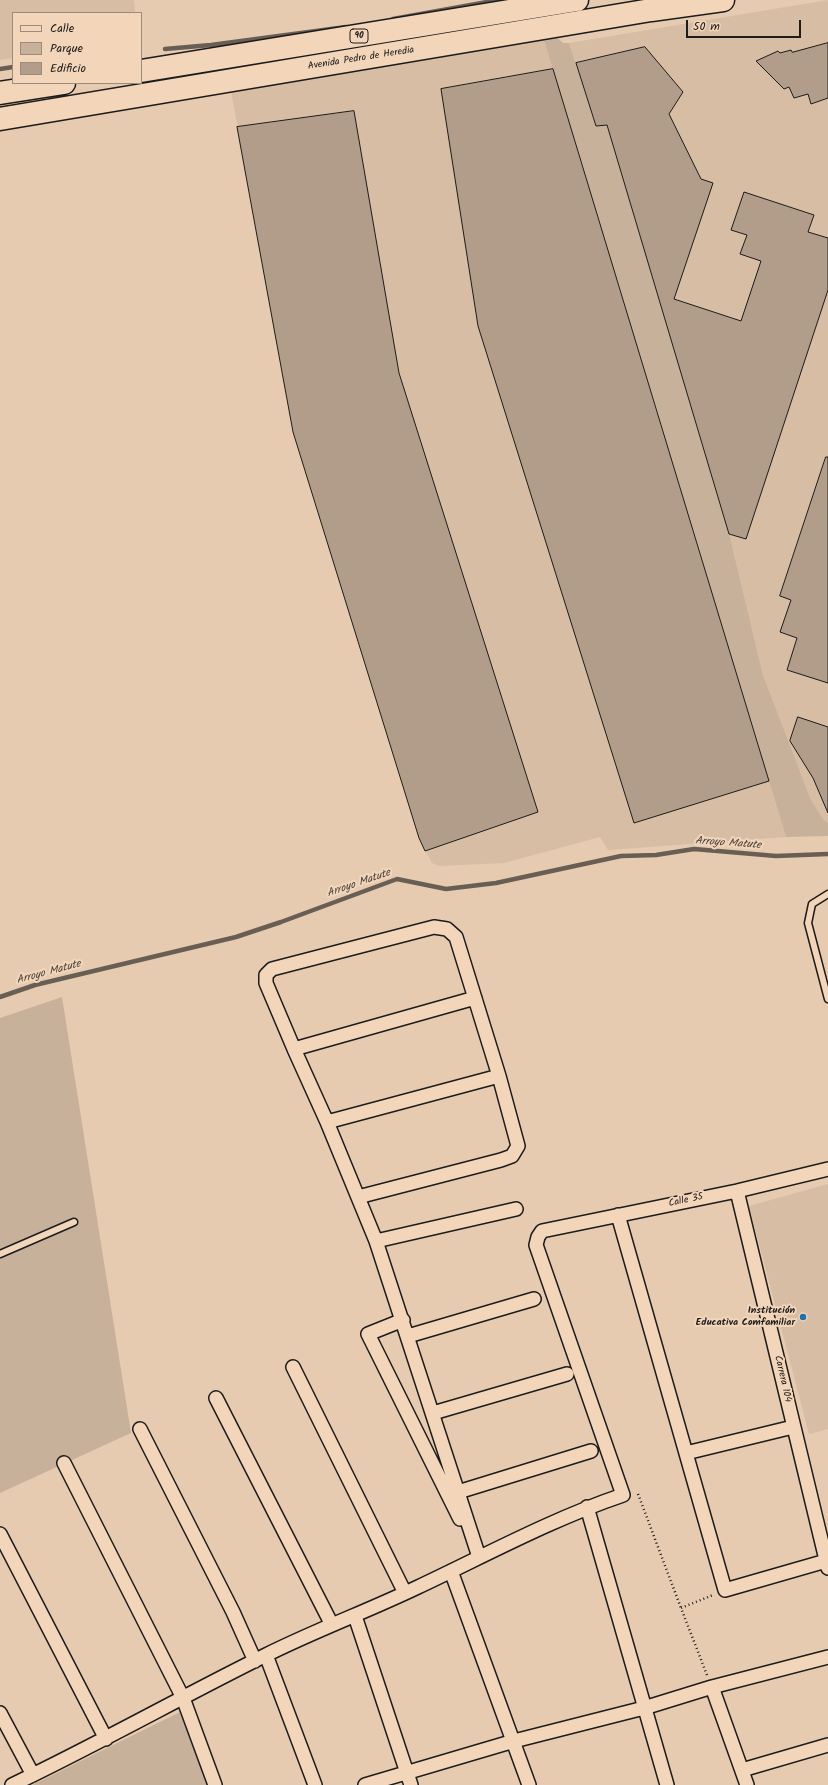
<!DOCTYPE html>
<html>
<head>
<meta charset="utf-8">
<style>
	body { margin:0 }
	#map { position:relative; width:828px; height:1785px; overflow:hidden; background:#e6cbb0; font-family:Kalam,sans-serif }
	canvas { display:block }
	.legend { position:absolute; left:12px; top:12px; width:130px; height:72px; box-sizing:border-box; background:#f3d6ba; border:1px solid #9d8c7b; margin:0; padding:5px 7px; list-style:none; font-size:12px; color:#1c1c1c }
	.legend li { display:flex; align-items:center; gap:8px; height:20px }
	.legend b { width:20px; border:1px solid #9d8c7b }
	.scale { position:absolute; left:686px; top:20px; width:115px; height:18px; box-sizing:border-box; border:2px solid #1c1c1c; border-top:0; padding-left:5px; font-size:12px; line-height:14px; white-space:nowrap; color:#1c1c1c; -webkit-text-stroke:3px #f3d6ba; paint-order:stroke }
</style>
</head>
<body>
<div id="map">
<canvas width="828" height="1785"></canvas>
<ul class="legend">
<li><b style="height:5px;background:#f3d6ba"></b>Calle</li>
<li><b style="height:11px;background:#c8b19b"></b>Parque</li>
<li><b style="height:11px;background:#b19d89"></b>Edificio</li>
</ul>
<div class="scale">50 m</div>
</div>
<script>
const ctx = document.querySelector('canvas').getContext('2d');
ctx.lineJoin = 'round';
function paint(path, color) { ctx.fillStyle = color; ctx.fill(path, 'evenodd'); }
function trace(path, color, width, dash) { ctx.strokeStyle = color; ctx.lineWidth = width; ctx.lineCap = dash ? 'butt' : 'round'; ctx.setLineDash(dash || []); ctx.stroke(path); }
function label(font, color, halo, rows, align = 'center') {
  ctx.font = font + ' Kalam,sans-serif'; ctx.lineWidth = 4; ctx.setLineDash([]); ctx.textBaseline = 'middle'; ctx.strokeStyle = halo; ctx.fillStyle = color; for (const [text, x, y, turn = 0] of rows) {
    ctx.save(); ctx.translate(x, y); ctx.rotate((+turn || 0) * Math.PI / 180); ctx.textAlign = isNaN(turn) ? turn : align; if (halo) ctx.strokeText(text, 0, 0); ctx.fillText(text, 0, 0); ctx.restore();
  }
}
const built = new Path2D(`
	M0,0H134L135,13H13V58L0,60Z
	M828,0V823L824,820L811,800L763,675L729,533L607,125L596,126L569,43Z
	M544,40L786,837L608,850L600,837L504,863L439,866L432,863L419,838L293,432L231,91Z
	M828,1184V1429L809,1434L749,1206Z`);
const green = new Path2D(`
	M558,38L563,43H569L596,126L607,125L729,533L763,675L811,800L824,820L828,823V836L786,837L544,40Z
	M62,997L131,1433L0,1493V1018Z
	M180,1712L208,1785H32Z`);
const stream = new Path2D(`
	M393,19L498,0
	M165,49L211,45L346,27
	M0,69L13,67
	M0,997L35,985L236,937L281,922L397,879L446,889L496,883L621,856L656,855L694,849L776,856L828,854`);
const building = new Path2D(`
	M828,43V98L811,104L808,94L794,98L789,87L784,89L756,61L778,51L780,53L791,50L792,52Z
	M645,47L683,92L669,114L701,179L713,183L674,299L741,321L761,261L740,254L747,235L731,230L744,192L814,215L808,232L828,238V290L746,539L729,534L607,125L596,126L576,63Z
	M553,69L769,781L634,823L478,326L441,89Z
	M354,111L399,373L538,812L425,851L419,838L293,432L237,127Z
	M826,457H828V683L787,670L797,638L780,632L791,600L780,596Z
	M798,717L828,727V813L813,778L790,741Z`);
const path = new Path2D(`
	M638,1494L681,1608
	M707,1675L681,1608L713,1595`);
const service = new Path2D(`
	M828,894L812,904L808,923L828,999
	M0,1254L74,1222`);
const minor = new Path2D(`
	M294,1049L475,998
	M327,1122L499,1076
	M737,1191L828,1568
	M358,1197L501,1160L512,1156L518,1146L499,1076L456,937L447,929L434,927L272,969L266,975V983L294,1049L327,1122L376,1241L479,1557
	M618,1215L725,1590L826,1561
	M376,1241L516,1209
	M403,1320L368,1334L460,1519
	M408,1336L534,1299
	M293,1367L405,1593
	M216,1398L332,1625
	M433,1413L567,1374
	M140,1429L233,1612L255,1661
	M686,1453L793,1427
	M64,1463L183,1698L215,1785
	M458,1492L591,1451
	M587,1507L667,1785
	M0,1534L106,1739
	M451,1571L529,1785
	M355,1616L411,1785
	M266,1655L315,1785
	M712,1687L747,1785
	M0,1713L33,1775
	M742,1770L828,1745
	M12,1785C98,1744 181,1697 266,1655C316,1630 368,1611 418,1587C486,1555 552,1519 623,1495L536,1245L538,1237L542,1231L737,1191L828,1169
	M365,1785L514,1741L644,1708L712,1687L828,1657`);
const trunk = new Path2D(`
	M141,71L577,0
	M0,93L64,83
	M0,119L651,10L723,0`);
const markers = [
	[803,1317,4,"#1f6fb2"]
];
const shields = [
	[359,36,18]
];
const shieldNames = [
	["90",359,36]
];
const streetNames = [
	["Avenida Pedro de Heredia",361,59,-9],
	["Calle 35",686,1201,-12],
	["Carrera 104",782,1379,77]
];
const poiNames = [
	["Institución",795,1311],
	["Educativa Comfamiliar",795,1323]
];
const waterNames = [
	["Arroyo Matute",728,844,4],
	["Arroyo Matute",359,884,-19],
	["Arroyo Matute",49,973,-15]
];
paint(built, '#d6bda4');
paint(green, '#c8b19b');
trace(stream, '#685e54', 4.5);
paint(building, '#b19d89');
trace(building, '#1c1c1c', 1);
trace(service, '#1c1c1c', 9);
trace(minor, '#1c1c1c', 16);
trace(trunk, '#1c1c1c', 25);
trace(path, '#1c1c1c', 2.5, [1, 3]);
trace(service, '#f3d6ba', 6);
trace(minor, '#f3d6ba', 13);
trace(trunk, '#f3d6ba', 22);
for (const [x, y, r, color] of markers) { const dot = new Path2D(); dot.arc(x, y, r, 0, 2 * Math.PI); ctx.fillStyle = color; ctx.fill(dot); trace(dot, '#f3d6ba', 1.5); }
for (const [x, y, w] of shields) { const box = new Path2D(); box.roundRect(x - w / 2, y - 7, w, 14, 3); ctx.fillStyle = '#f3d6ba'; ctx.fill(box); trace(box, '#1c1c1c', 1); }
label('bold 9px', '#1c1c1c', null, shieldNames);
label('10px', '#1c1c1c', '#f3d6ba', streetNames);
label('bold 10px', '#1c1c1c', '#f3d6ba', poiNames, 'right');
label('italic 11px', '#48423d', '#f3d6ba', waterNames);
</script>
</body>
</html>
